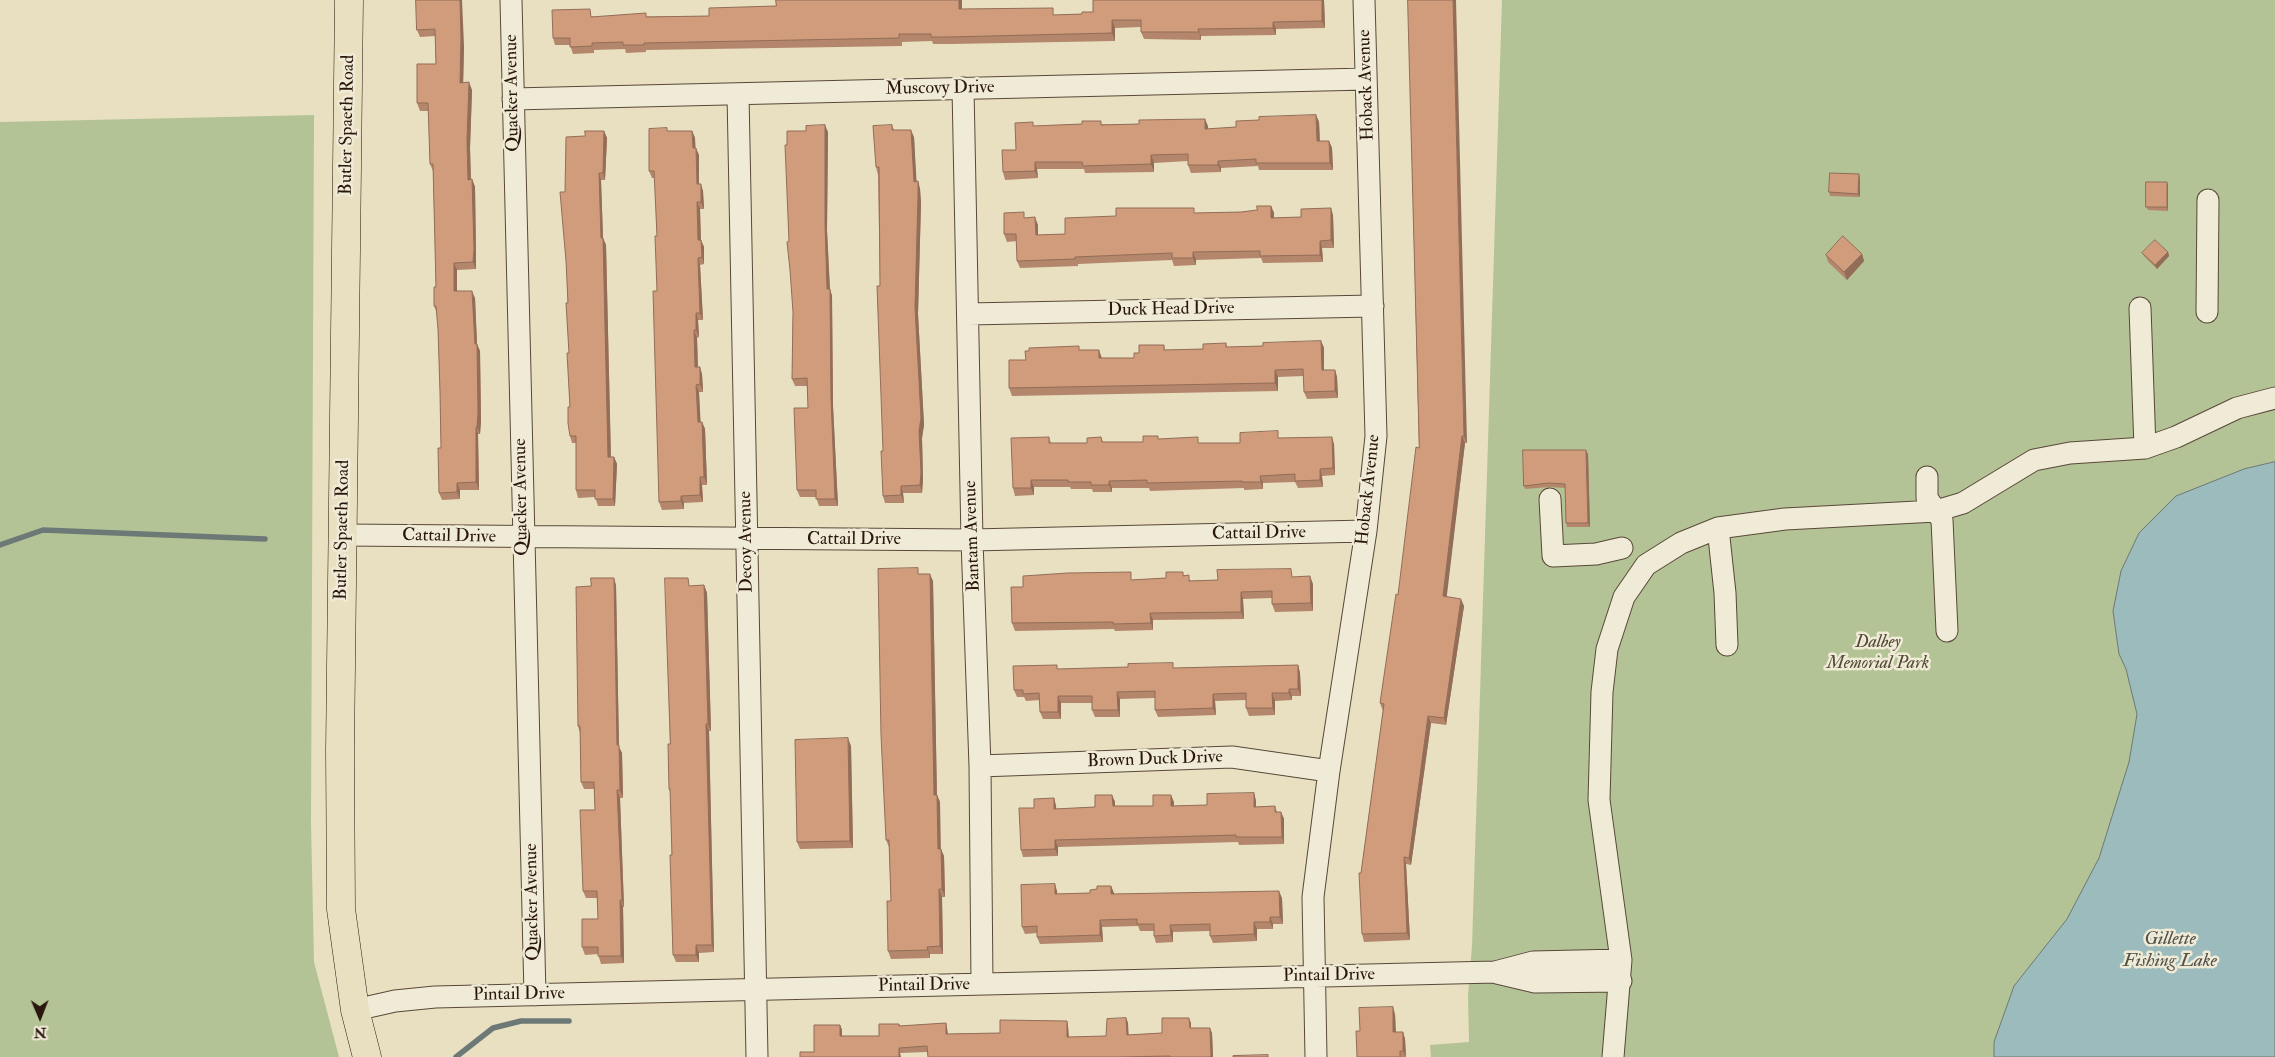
<!DOCTYPE html>
<html>
<head>
<meta charset="utf-8">
<style>
	body { margin:0 }
	#map { position:relative; width:2275px; height:1057px; overflow:hidden; background:#e8e0c1; font-family:"IM FELL Double Pica",serif }
	canvas { display:block }
	.north { position:absolute; left:15px; top:992px; width:50px; height:50px; -webkit-text-stroke:4px #f0ebd7; paint-order:stroke; rotate:179deg; font-size:14px; font-weight:700; line-height:20px; text-align:center; color:#29160c }
	.north::after { content:''; display:block; margin:auto; width:18px; height:22px; background:#29160c; clip-path:polygon(50% 0,100% 100%,50% 72%,0 100%) }
</style>
</head>
<body>
<div id="map">
<canvas width="2275" height="1057"></canvas>
<div class="north">N</div>
</div>
<script>
const ctx = document.querySelector('canvas').getContext('2d');
ctx.lineJoin = 'round';
function paint(path, color) { ctx.fillStyle = color; ctx.fill(path, 'evenodd'); }
function trace(path, color, width, dash) { ctx.strokeStyle = color; ctx.lineWidth = width; ctx.lineCap = dash ? 'butt' : 'round'; ctx.setLineDash(dash || []); ctx.stroke(path); }
function label(font, color, halo, rows, align = 'center') {
  ctx.font = font + ' "IM FELL Double Pica",serif'; ctx.lineWidth = 5; ctx.setLineDash([]); ctx.textBaseline = 'middle'; ctx.strokeStyle = halo; ctx.fillStyle = color; for (const [text, x, y, turn = 0] of rows) {
    ctx.save(); ctx.translate(x, y); ctx.rotate((+turn || 0) * Math.PI / 180); ctx.textAlign = isNaN(turn) ? turn : align; if (halo) ctx.strokeText(text, 0, 0); ctx.fillText(text, 0, 0); ctx.restore();
  }
}
const green = new Path2D(`
	M1502,0H2275V1057H1431L1430,1045L1469,1042L1468,996L1472,946Z
	M314,115L311,822L314,962L339,1057H0V122Z`);
const water = new Path2D(`
	M2275,462V1057H1994V1042L2014,986L2067,919L2099,858L2129,762L2137,714L2126,669L2119,654L2113,611L2121,571L2139,533L2176,496L2244,469Z`);
const stream = new Path2D(`
	M0,545L43,530L265,539
	M456,1057L493,1028L521,1021H569`);
const minor = new Path2D(`
	M511,0L535,995
	M963,88L972,540L980,766L982,984
	M738,94L757,1057
	M513,99L1366,79
	M2140,308L2145,448
	M2207,312L2208,200
	M968,314L1373,306
	M1927,477V498L1942,520L1947,631
	M1550,499L1553,556L1596,554L1622,548
	M1718,528L1725,593L1727,645
	M343,535L972,540L1366,531
	M980,766L1232,757L1329,771
	M1497,973L1535,982L1621,981
	M355,1010L395,1001L435,997L1495,972L1533,962L1621,960
	M1316,1057L1313,897L1329,771L1366,531L1376,436L1364,0
	M1613,1057L1621,960L1599,800L1602,692L1607,649L1624,597L1646,565L1681,543L1718,528L1785,519L1936,511L1963,503L2034,460L2070,453L2145,448L2176,437L2237,408L2275,398`);
const major = new Path2D(`
	M349,0L340,750L341,909L355,1010L367,1057`);
const wall = new Path2D(`
	M416,0L464,46L463,83L472,90L470,148L471,180L472,179L475,187L476,256V269L457,270V291L475,298L477,344L480,351L481,421L480,434H478L479,490H460V499L442,500L439,493L441,448L440,392L438,329L437,313L434,306L436,287L433,171L430,164L429,111H420L417,103L436,64L435,36L420,37L417,30Z
	M1093,0H1324L1325,28L1276,29V35L1201,36V40L1144,39L1141,32V27L1115,28V41L951,44H933L932,41L902,42V46L646,50V52L626,53L625,49L594,50V53L573,54L570,45H555L553,38L593,16V17L709,16L962,9L1055,15L1082,14L1093,12Z
	M1408,0L1467,443H1465L1446,597L1464,606L1446,725L1431,723L1411,865L1406,864L1410,940L1364,942L1362,934L1361,873L1383,711L1380,703L1398,595L1419,448Z
	M1316,115L1319,122L1320,141H1329L1332,148L1333,170H1259L1258,166L1221,168V172L1191,173L1188,165V161L1154,163V172L1085,173L1084,169H1037L1038,178L1005,180L1003,172L1016,150L1035,126L1082,124L1208,126V129L1236,127L1259,120Z
	M892,125L894,130L914,137L916,181H918L920,189L921,203L918,314L924,425L922,438L923,479L922,493H903L904,503H885L883,496V451L878,175L876,167Z
	M604,131L607,138L605,180H601L603,238L606,245L611,457H614L617,464L615,506H598L595,497L578,498L576,490V443H572L570,436L569,353L565,192L585,136Z
	M668,131H692L695,138V148L699,155V184L703,191L704,209H700L701,240L704,247V264L700,265L703,320H698L699,337L697,338L698,367L702,374L703,392H699L700,422H702L705,429L707,485H702L703,502L684,503V509L662,510L659,502L657,236L655,178H652L649,171Z
	M828,132L827,230L830,289L832,296L833,406L838,506H819L816,497H800L797,490L808,408L807,386H795L792,379L793,312L789,241L787,145Z
	M1860,178V197L1830,196L1829,192Z
	M2167,182L2168,186V211L2148,210L2146,207Z
	M1271,206L1274,213V218L1301,217L1333,215L1334,248H1322L1323,262L1263,263L1261,258L1196,260V265L1174,266L1172,260L1078,264V266L1020,268L1017,261V241L1007,242L1004,234L1026,218L1038,225V235L1065,234L1116,216L1196,213L1241,212L1257,210Z
	M2168,252L2169,256L2157,269L2144,256L2142,253Z
	M1862,254L1864,261L1847,280L1828,262L1826,255Z
	M1321,341L1324,348V370H1335L1337,377L1338,398L1307,399L1304,392V376L1278,377V391L1012,396L1009,388L1026,360L1081,350H1099L1102,358H1134L1139,353L1164,345L1165,350L1203,349L1226,343L1227,347L1263,346Z
	M1049,437L1051,443H1087L1101,437L1103,442H1143L1159,439L1200,443H1240L1280,438L1334,444L1335,475L1322,476L1323,487L1298,488L1295,482L1263,483V489L1244,490V488L1150,491L1149,488H1112V492H1093L1092,489H1071L1070,487H1034V495L1015,496L1013,488Z
	M1588,454L1590,527H1567L1566,523L1565,488L1550,487L1525,489L1524,486Z
	M921,574L933,581L937,795L940,802V849L944,856L945,897H942L943,954H930V958L891,959L888,951L891,901L889,847L886,840Z
	M1185,575L1191,581L1294,577L1313,584V611L1275,612L1272,604V598L1243,599L1244,619L1153,620V630L1115,631L1114,629L1015,631L1012,623L1023,587L1133,580L1166,578Z
	M616,585L619,747L622,753L623,798H620L624,907H623L624,963L601,964L598,954L585,955L582,947L598,919L597,898H586L583,891L595,810L594,789H584L581,782L580,733L578,726Z
	M691,585V586L704,585L707,593L711,731H709L714,952L699,953V962H676L673,955L671,794L669,789L670,744Z
	M1298,665L1300,673L1301,696H1292V700L1275,701V715L1249,716L1246,708V700L1215,701L1216,715L1158,717L1155,710V698L1120,699V717H1095L1092,710V703H1061V719H1043L1040,712V700L1026,701L1024,697H1017L1014,690L1058,669L1175,668Z
	M851,746L853,848L800,849L797,842Z
	M1254,793L1256,801V807L1275,806L1277,812H1281L1284,819V844L1239,845L1238,842L1058,847V856L1023,857L1021,850L1034,808L1054,798L1056,806V809L1095,807L1112,795L1115,802V806H1153L1174,802V806L1207,805Z
	M1111,886L1114,894L1282,898L1283,924H1273V929H1257V941L1213,943L1210,936V931L1173,932V942L1156,943L1154,936V931H1140L1138,926L1102,927L1103,942L1040,944L1037,937V933L1025,934L1022,927L1057,891V894L1090,893L1097,889Z
	M1395,1014L1396,1032H1403L1405,1039L1406,1057H1357L1360,1031Z
	M1126,1018L1128,1023V1035L1162,1033L1191,1023V1028L1212,1033L1213,1057H928L927,1052L900,1053L814,1052L840,1025L842,1030V1036H879L899,1024L900,1026L946,1023L947,1028L948,1034L1000,1033L1067,1021L1068,1026L1069,1037L1106,1036Z`);
const shadedWall = new Path2D(`
	M460,0H462L464,46L463,90L460,83Z
	M959,0H962V16L959,9Z
	M1322,0H1324L1325,28L1322,21Z
	M1453,0H1456L1467,443L1464,436Z
	M1112,20L1115,28V41L1112,33Z
	M1273,22L1276,29V35L1273,28Z
	M1198,29L1201,36V40L1199,32Z
	M469,82L472,90L470,148L471,187L468,180L467,140Z
	M1316,115L1319,122L1320,148L1317,141Z
	M1205,119L1208,126V137L1205,129Z
	M825,125L828,132L827,230L830,293V289L832,296L833,406L838,506L835,499L831,398L825,223Z
	M911,130L914,137L917,189L914,182Z
	M604,131L607,138L605,180L603,173Z
	M692,131L695,138L696,155L693,148Z
	M1329,141L1332,148L1333,170L1330,163Z
	M696,148L699,155V191L697,184Z
	M1151,155L1154,163V172L1151,164Z
	M1218,161L1221,168V172L1218,165Z
	M1035,162L1037,169L1038,178L1035,171Z
	M599,173L601,180L603,238L606,245L611,464L608,457Z
	M1859,174L1860,178V197L1858,194Z
	M472,179L475,187L476,256V269L473,262Z
	M918,181L920,189L921,203L918,314L924,425L922,438L923,479L922,493L920,485L915,307Z
	M2167,182L2168,186V211L2167,207Z
	M701,184L703,191L704,209L701,202Z
	M697,202L700,209L701,247L698,240Z
	M1271,206L1274,213V225L1271,218Z
	M1331,208L1333,215L1334,248L1331,240Z
	M1035,217L1038,225V242L1036,235Z
	M701,240L704,247V264L702,257Z
	M1320,241L1322,248L1323,262L1320,255Z
	M1193,252L1196,260V265L1193,258Z
	M2168,252L2169,256L2157,269L2155,265Z
	M1862,254L1864,261L1847,280L1844,272Z
	M698,258L700,265L703,320L700,313Z
	M454,263L457,270V299L454,291Z
	M472,291L475,298L477,344L480,351L481,421L480,434L477,427L475,344Z
	M696,313L698,320L699,337L696,330Z
	M694,330L697,338L698,375L695,367Z
	M1321,341L1324,348V377L1322,370Z
	M1099,350L1101,357L1102,366L1099,358Z
	M700,367L702,374L703,392L700,384Z
	M1275,370L1278,377V391L1275,383Z
	M1335,370L1337,377L1338,398L1335,391Z
	M696,385L699,392L701,429L698,422Z
	M702,422L705,429L707,485L704,477Z
	M476,427L478,434L479,490L476,482Z
	M1462,436L1465,443L1446,603L1443,596Z
	M1332,437L1334,444L1335,475L1333,468Z
	M1586,450L1588,454L1590,527L1588,523Z
	M614,457L617,464L615,506L613,499Z
	M1320,469L1322,476L1323,487L1320,480Z
	M1260,476L1263,483V489L1261,482Z
	M700,477L702,485L703,502L700,495Z
	M1031,480L1034,487V495L1031,488Z
	M1109,481L1112,488V492L1109,485Z
	M457,483L460,490V499L457,492Z
	M901,486L903,493L904,503L901,495Z
	M681,496L684,503V509L681,501Z
	M930,574L933,581L937,802L934,795Z
	M1310,576L1313,584V611L1311,603Z
	M614,578L616,585L619,747L622,753L623,798L620,790L617,745Z
	M704,585L707,593L711,731L708,724Z
	M1241,592L1243,599L1244,619L1241,612Z
	M1461,599L1464,606L1446,725L1444,718Z
	M1150,613L1153,620V630L1151,623Z
	M1298,665L1300,673L1301,696L1298,689Z
	M1289,689L1292,696V700L1289,693Z
	M1117,692L1120,699V717L1118,710Z
	M1272,693L1275,701V715L1273,708Z
	M1213,694L1215,701L1216,715L1213,708Z
	M1058,696L1061,703V719L1058,712Z
	M1428,716L1431,723L1411,865L1409,858Z
	M706,724L709,731L714,952L712,945Z
	M848,738L851,746L853,848L850,841Z
	M617,790L620,798L624,907L622,900Z
	M1254,793L1256,801V814L1254,807Z
	M937,795L940,802L941,856L938,849Z
	M1112,795L1115,802V813L1113,806Z
	M1171,795L1174,802V813L1171,806Z
	M1054,798L1056,806L1057,816L1054,809Z
	M1281,812L1284,819V844L1282,837Z
	M1055,840L1058,847V856L1055,849Z
	M941,849L944,856L945,897L942,889Z
	M1404,857L1406,864L1410,940L1407,933Z
	M1055,884L1057,891L1058,901L1055,894Z
	M1111,886L1114,893V901L1111,894Z
	M939,889L942,897L943,954L940,946Z
	M1279,891L1282,898L1283,924L1280,917Z
	M620,900L623,907L624,963L621,956Z
	M1270,917L1273,924V929L1270,922Z
	M1100,920L1102,927L1103,942L1100,935Z
	M1254,922L1257,929V941L1254,934Z
	M1170,925L1173,932V942L1171,935Z
	M696,945L699,953V962L696,955Z
	M927,947L930,954V958L928,950Z
	M1393,1007L1395,1014L1396,1039L1393,1032Z
	M1126,1018L1128,1023L1129,1040L1127,1035Z
	M1189,1018L1191,1023V1033L1190,1028Z
	M1067,1021L1068,1026L1069,1042L1067,1037Z
	M946,1023L947,1028L948,1039L946,1034Z
	M840,1025L842,1030V1041L840,1036Z
	M1210,1028L1212,1033L1213,1057H1211Z
	M1403,1032L1405,1039L1406,1057L1403,1051Z
	M899,1048L900,1053L901,1057H899Z`);
const building = new Path2D(`
	M416,0H460L461,38L460,83L469,82L467,140L468,180L472,179L474,249L473,262L454,263V291H472L475,344H477L478,413L477,427H476V482L457,483V492L439,493L438,448H441L440,392L438,329L436,306H434V287H436L433,164H430L428,103H417V64H436L435,29L417,30Z
	M776,0H959V9L1053,8V15L1082,14V12H1093V0H1322V21L1273,22V28L1198,29L1199,32H1141V20H1112V33L948,37H931V34H899V38L644,43V45H623V42L592,43V46L570,47V38H553L552,10L590,9L591,17L646,13V17L709,16V8L776,6Z
	M1408,0H1453L1464,436H1462L1443,596L1461,599L1444,718L1428,716L1409,858L1404,857L1407,933L1362,934L1359,873H1361L1384,704L1380,703L1396,594L1398,595L1416,447L1419,448Z
	M1316,115L1317,141H1329L1330,163H1256V159L1218,161V165H1188V154L1151,155V164L1083,166L1082,162H1035V171L1003,172L1002,150H1016L1015,123L1033,122V126L1082,124V121H1101V125L1139,124V120L1205,119V129L1236,127V121L1259,120V117Z
	M825,125V223L827,289H830L831,398L835,499H816V490H797L794,408H808L807,378L792,379L793,312L790,270L787,242L789,241L785,145H787V131H806V126Z
	M892,125V130H911L914,182L918,181V196L915,307L921,418L919,431L921,472L920,485L901,486V495L883,496L881,451H883L877,286H880L879,167H876L873,126Z
	M667,128V131H692L693,148H696L697,184H701V202H697L698,240H701L702,257L698,258L700,313H696V330H694L695,367H700V384L696,385L698,422H702L704,477H700V495L681,496V501L659,502L653,291H657L655,236H657L654,171H649V129Z
	M585,131H604L603,173H599L601,238H603L608,457H614L613,499H595V490H576V436H570L568,423V407H570L567,353H569L566,303H568L566,261L560,192H565L566,137L585,136Z
	M1830,173L1859,174L1858,194L1829,192Z
	M2146,182H2167V207H2146Z
	M1257,206H1271V218L1301,217V209L1331,208V240L1320,241V255L1260,256V251L1193,252V258H1172V253L1075,257V259L1017,261L1016,234H1004V213L1024,212V218L1035,217L1036,235L1065,234V218L1116,216V208H1194V213L1241,212L1257,210Z
	M1843,236L1862,254L1844,272L1826,255Z
	M2155,240L2168,252L2155,265L2142,253Z
	M1321,341L1322,370H1335V391L1304,392L1303,369L1275,370V383L1009,388V360H1026L1025,351H1029V348L1079,346V350H1099V358H1134V353H1139V345H1164V350L1203,349V344L1226,343V347L1263,346V343Z
	M1278,431V438L1332,437L1333,468L1320,469V480L1295,481V474L1260,476L1261,482H1242V481L1147,483V480L1109,481V485H1091V482H1068V480H1031V488H1013L1011,438L1049,437V443H1087V438L1101,437L1102,442H1143V436H1158V439L1198,437V443H1240V433Z
	M1523,450H1586L1588,523H1566L1565,484L1548,483L1524,486Z
	M918,568V574H930L934,795H937L938,849H941L942,889H939L940,946L927,947L928,950L888,951L887,901H891L889,840H886L881,735L878,569Z
	M1291,569L1292,577L1310,576L1311,603L1272,604V591L1241,592V612L1150,613L1151,623L1113,624V622L1012,623L1011,587H1023V576L1068,573L1131,572V580L1166,578V572H1183V576L1189,575V581L1218,580L1217,570Z
	M591,578H614L617,745H619L620,790H617L622,900H620L621,956H598V947H582V919H598L597,891H583L580,810H595L594,782H581L580,726H578L576,587L591,586Z
	M665,578H688L689,586L704,585L708,724H706L712,945H696V955H673L670,855H672L670,789H669L668,744H670Z
	M1173,663V668L1298,665V689H1289V693H1272L1273,708H1246V693L1213,694V708L1155,710V691L1117,692L1118,710H1092V696H1058V712H1040L1039,693L1023,694V690H1014L1013,666L1057,665V669L1128,667V664Z
	M848,738L850,841L797,842L795,740Z
	M1254,793V807L1275,806V812H1281L1282,837H1236V835L1055,840V849L1021,850L1019,808H1034V799L1054,798V809L1095,807V795H1112L1113,806H1153V795H1171V806L1207,805V794Z
	M1055,884V894L1090,893V890L1097,889V886H1111V894L1279,891L1280,917H1270V922H1254V934L1210,936V924L1170,925L1171,935L1154,936V924H1137V919L1100,920V935L1037,937V926L1022,927L1021,885Z
	M1393,1007V1032H1403V1051H1400V1057H1357L1356,1031H1360L1359,1008Z
	M1126,1018L1127,1035L1162,1033V1018H1189L1190,1028H1210L1211,1057H1170V1056L1119,1057H928L927,1046L899,1048V1057H800V1052H814V1025H840V1036H879V1024H899V1026L946,1023V1034L1000,1033V1020L1067,1021V1037L1106,1036L1107,1019Z
	M1268,1055V1057H1233V1056Z`);
const streetNames = [
	["Hoback Avenue",1367,85,-92],
	["Muscovy Drive",940,89,-1],
	["Quacker Avenue",513,93,-91],
	["Butler Spaeth Road",348,125,-89],
	["Duck Head Drive",1171,310,-1],
	["Hoback Avenue",1369,490,-84],
	["Quacker Avenue",522,497,-91],
	["Butler Spaeth Road",343,530,-89],
	["Cattail Drive",1259,534,-1],
	["Bantam Avenue",973,536,-92],
	["Cattail Drive",449,537,1],
	["Cattail Drive",854,540],
	["Decoy Avenue",747,542,-91],
	["Brown Duck Drive",1155,760,-2],
	["Quacker Avenue",533,902,-91],
	["Pintail Drive",1329,976,-1],
	["Pintail Drive",924,986,-1],
	["Pintail Drive",519,995,-1]
];
const parkNames = [
	["Dalbey",1878,643],
	["Memorial Park",1878,664]
];
const waterNames = [
	["Gillette",2170,940],
	["Fishing Lake",2170,962]
];
paint(green, '#b3c396');
paint(water, '#9bbbbc');
trace(water, '#6d7976', 1);
trace(stream, '#6d7976', 5.5);
trace(minor, '#594839', 23);
trace(major, '#29160c', 29);
trace(minor, '#f0ebd7', 21);
trace(major, '#e8e0c1', 28);
paint(wall, '#b4866b');
paint(shadedWall, '#926d57');
paint(building, '#d19c7c');
trace(building, '#926d57', 1);
label('18px', '#29160c', '#f0ebd7', streetNames);
label('italic 18px', '#524a35', '#f0ebd7', parkNames);
label('italic 19px', '#51504a', '#f0ebd7', waterNames);
</script>
</body>
</html>
